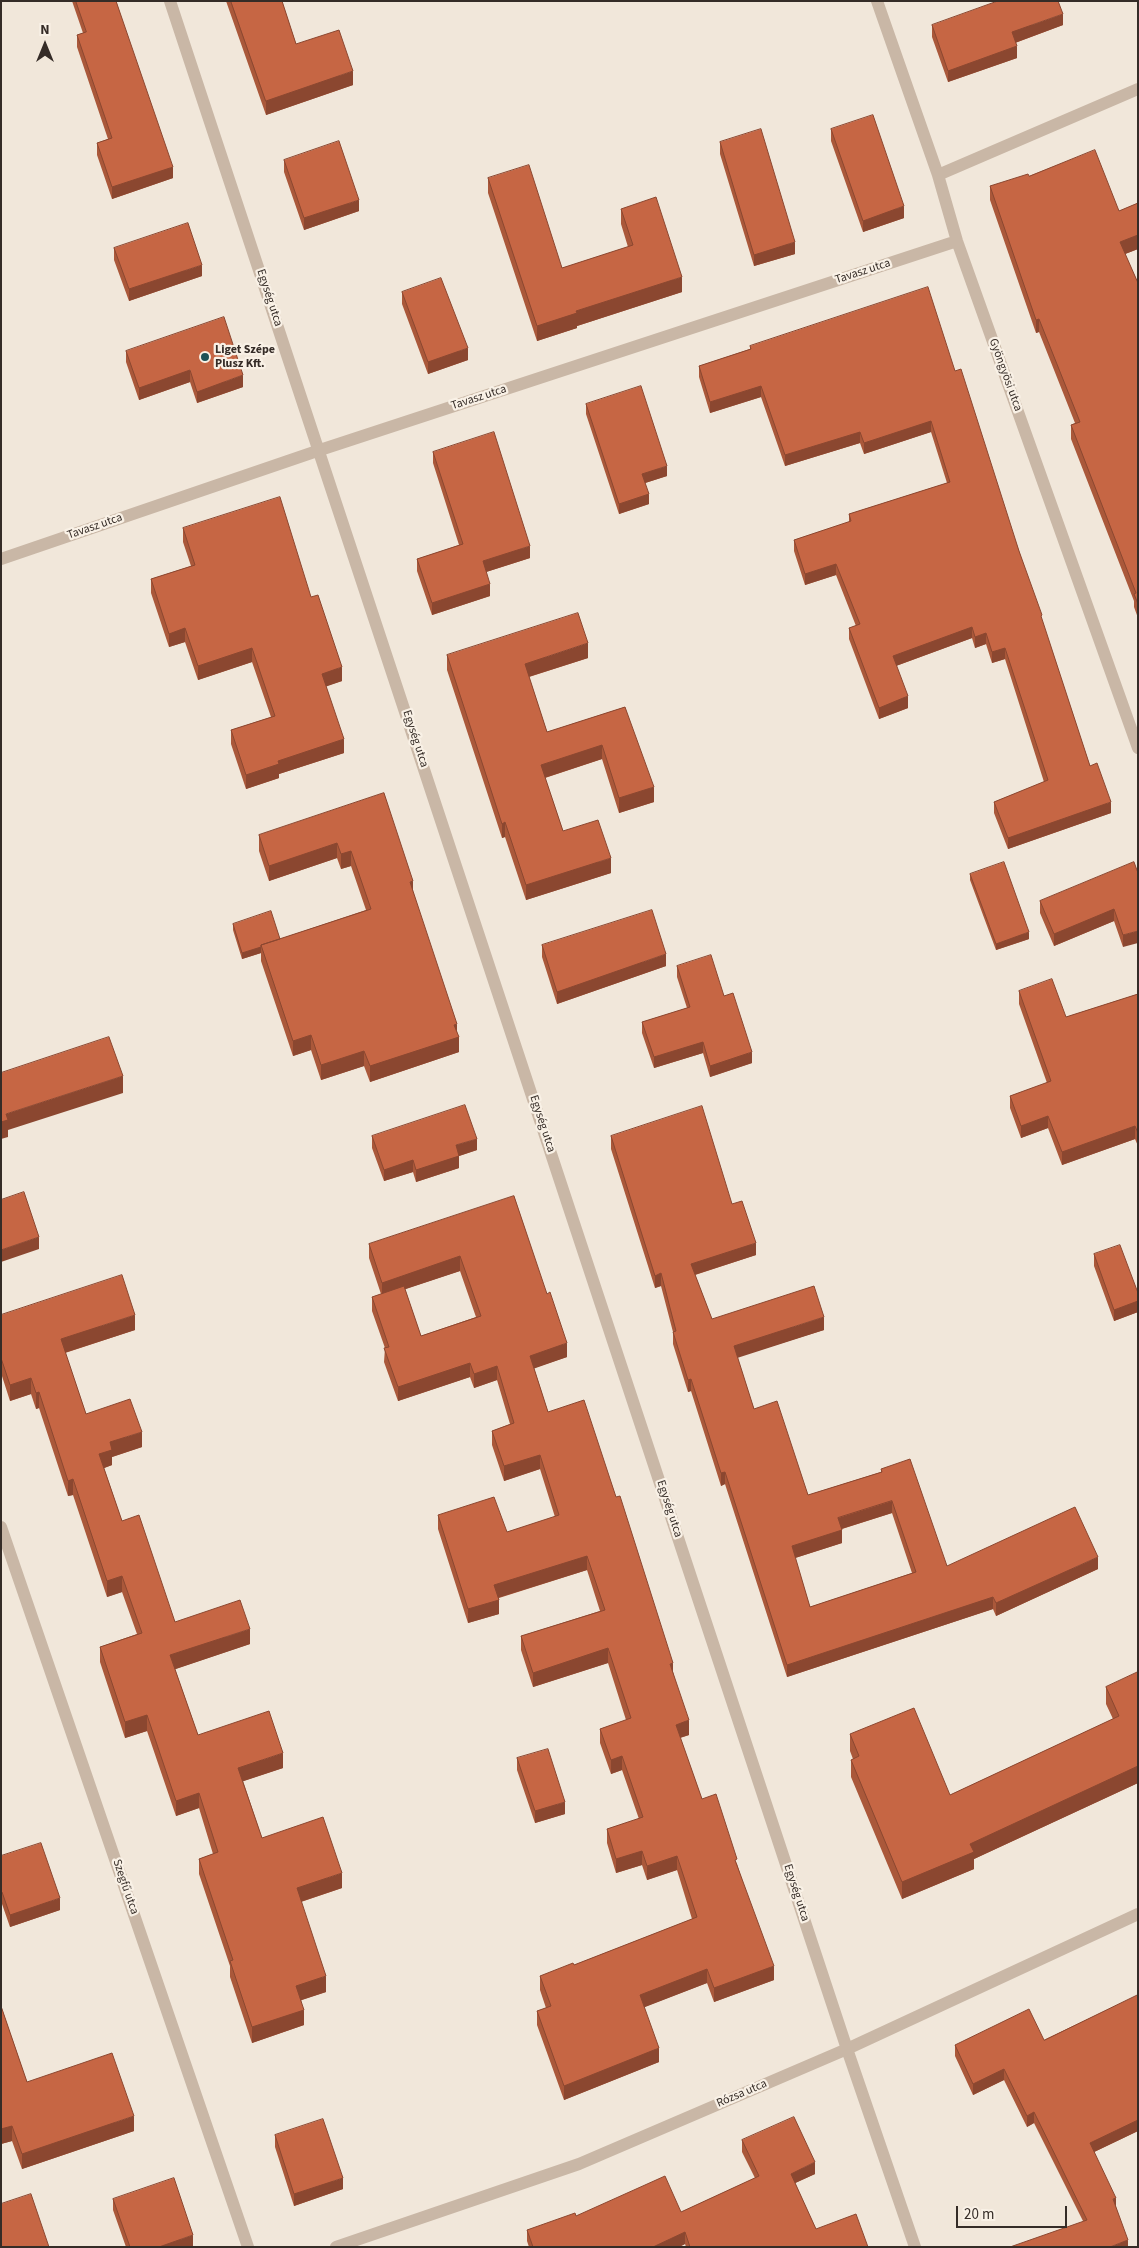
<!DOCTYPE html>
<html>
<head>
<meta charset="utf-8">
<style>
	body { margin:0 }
	#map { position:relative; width:1139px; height:2248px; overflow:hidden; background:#f1e7da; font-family:"Source Sans 3",sans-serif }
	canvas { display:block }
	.frame { position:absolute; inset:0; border:2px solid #352c27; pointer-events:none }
	.north { position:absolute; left:20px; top:20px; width:50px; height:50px; -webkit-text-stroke:4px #f9f1e6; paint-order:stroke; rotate:0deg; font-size:14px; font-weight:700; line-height:20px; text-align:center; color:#352c27 }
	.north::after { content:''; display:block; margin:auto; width:18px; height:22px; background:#352c27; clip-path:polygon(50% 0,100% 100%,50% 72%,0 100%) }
	.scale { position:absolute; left:956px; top:2206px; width:111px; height:22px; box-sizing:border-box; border:2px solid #352c27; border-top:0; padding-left:6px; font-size:15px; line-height:18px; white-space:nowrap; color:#352c27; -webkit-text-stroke:4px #f9f1e6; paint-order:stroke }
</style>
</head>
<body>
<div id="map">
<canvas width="1139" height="2248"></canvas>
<div class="frame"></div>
<div class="north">N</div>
<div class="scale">20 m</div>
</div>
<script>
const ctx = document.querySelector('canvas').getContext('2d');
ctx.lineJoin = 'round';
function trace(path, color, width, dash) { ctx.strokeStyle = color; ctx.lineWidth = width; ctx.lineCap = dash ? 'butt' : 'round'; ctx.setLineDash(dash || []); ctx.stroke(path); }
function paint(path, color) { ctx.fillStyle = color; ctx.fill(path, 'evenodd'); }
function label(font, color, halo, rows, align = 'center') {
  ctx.font = font + ' "Source Sans 3",sans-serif'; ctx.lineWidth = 4.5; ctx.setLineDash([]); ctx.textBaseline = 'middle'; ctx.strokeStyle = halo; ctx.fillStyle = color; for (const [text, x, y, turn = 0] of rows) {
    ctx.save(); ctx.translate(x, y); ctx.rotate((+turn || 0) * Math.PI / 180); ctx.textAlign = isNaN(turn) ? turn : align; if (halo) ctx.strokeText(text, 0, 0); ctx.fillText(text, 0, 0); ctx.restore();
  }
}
const minor = new Path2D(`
	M170,1L847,2049L915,2247
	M877,1L938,175L957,241L1138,748
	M938,175L1138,89
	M1,559L320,450L957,241
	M1,1527L248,2247
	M336,2247L579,2164L847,2049L1138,1914`);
const wall = new Path2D(`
	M72,1H117V4L173,178L112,199L97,155V143L108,139L77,47V35L83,33Z
	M226,1H282L296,44L353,85L266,115Z
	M932,25H1063L1015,43L1017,58L948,82L932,37Z
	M831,129L904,218L863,232L831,141Z
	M720,142L795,254L754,266L720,154Z
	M284,160L359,211L304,230L284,172Z
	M1029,176L1119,211L1138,203V249L1125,254L1138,283V618L1134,607V601L1071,439V425L1075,423L1039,332L1036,333L990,200V186Z
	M488,178L562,268L628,247L621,224V209L682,292L577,326V328L537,341L488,193Z
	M114,248L202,276L129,301L114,260Z
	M402,292L468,360L428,374L402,304Z
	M750,346L955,371L1019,551L1090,766L1111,813L1008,849L994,813V802L1044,782L1005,659L992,663L986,644L975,648L972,638L896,666L908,708L879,719L849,639V628L856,626L836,575L805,585L794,551V540L849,522V514L947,483L931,432L864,454L860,443L785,466L761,397L710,413L699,377V366L750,349Z
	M126,351L243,387L197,403L190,382L139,400L126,362Z
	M586,404L667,476L645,483L649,504L619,514L586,414Z
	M433,452L530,558L486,572L490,596L432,615L417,571V559L459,545L433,463Z
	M183,528L311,597L342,681L326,686L344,753L279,774V778L246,789L231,744V730L271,717L252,662L198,680L185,642L169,647L151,593V579L191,566L183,542Z
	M447,655L588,658L529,677L547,732L625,707L654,802L619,813L602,759L545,778L563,831L611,873L526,900L505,837L502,838L447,670Z
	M384,793L413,892L457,1031L459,1052L370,1082L364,1066L321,1080L311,1050L293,1056L261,961V953L242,959L233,930V924L280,939L366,910L351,866L341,869L337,858L269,881L259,851V835Z
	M1134,862L1123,947L1114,921L1054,946L1040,913V901Z
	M970,874L1029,939L996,950L970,880Z
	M542,945L666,966L557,1004L542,957Z
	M677,966L724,996L752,1063L710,1077L703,1053L654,1068L642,1033V1022L687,1008L677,977Z
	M1019,991L1066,1017L1138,994V1146L1135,1139L1062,1165L1048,1128L1021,1138L1010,1108V1096L1047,1083L1019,1004Z
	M372,1136L477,1150L459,1156V1168L416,1182L413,1172L384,1181L372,1148Z
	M611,1136L732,1204L756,1255L695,1275L712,1319L824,1330L737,1357L754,1409L808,1495L881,1472V1469L947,1566L1098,1569L996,1616L993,1609L787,1677L725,1484L721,1486L691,1391L688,1392L673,1344V1332L661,1286L655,1288L611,1149ZM892,1513L912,1573L810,1607L795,1558L842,1543V1529Z
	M514,1196L567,1357L534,1368L548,1412L673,1672L689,1735L680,1738L702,1799L737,1864L774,1980L714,2002L707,1983L644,2007L659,2062L564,2100L537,2025V2011L546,2008L540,1990V1976L574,1965L692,1919L677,1870L647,1880L642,1865L616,1873L607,1843V1829L639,1819L622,1770L611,1774L600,1743V1729L626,1720L608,1663L533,1687L521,1650V1636L600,1611L587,1570L499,1598V1614L468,1623L438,1529V1515L507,1532L555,1517L540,1469L504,1481L492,1445V1431L510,1424L497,1380L474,1388L470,1377L398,1401L384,1362L385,1348L372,1311V1297L381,1294L369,1258V1244ZM460,1271L476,1317L421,1336L405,1289Z
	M1094,1254L1138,1293V1312L1114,1321L1094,1266Z
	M1,1315L135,1330L65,1353L86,1414L142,1447L112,1457V1465L104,1468L122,1521L175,1622L250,1644L175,1669L198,1735L283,1768L243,1781L262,1838L342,1888L301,1902L326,1992L301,2000L304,2025L252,2043L230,1977V1966L199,1874V1859L213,1854L199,1808L176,1816L147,1731L125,1738L100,1662V1647L137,1634L122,1592L107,1597L73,1495L68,1496L39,1408L36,1409L31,1394L10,1401L1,1373Z
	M1138,1672V1783L974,1859V1869L902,1899L851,1777V1760L853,1759L850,1751V1734L950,1795L1113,1719L1106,1704V1687Z
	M517,1758L565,1814L535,1823L517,1770Z
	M1,1856L60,1910L10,1927L2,1904H1Z
	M1138,1995V2131L1094,2152L1116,2207L1128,2247L1083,2221L1034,2123L1027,2127L1004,2080L973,2095L955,2056V2045L1044,2040Z
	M1,2006L27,2082L134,2131L22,2169L12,2141L1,2144Z
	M275,2135L343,2189L294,2206L275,2147Z
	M742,2140L815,2174L795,2183L816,2229L868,2247H686L685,2244L679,2247H529L527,2241V2230L576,2216L681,2212L755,2178L742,2152Z
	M113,2199L193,2247H126L113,2210Z`);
const shadedWall = new Path2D(`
	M1063,14V25L1012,44V32Z
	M1017,46V58L948,82V71Z
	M353,71V85L266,115V101Z
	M173,167V178L112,199V187Z
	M359,200V211L304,230V218Z
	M904,206V218L863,232V221Z
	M1138,235V249L1120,256V242Z
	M795,242V254L754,266V255Z
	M202,265V276L129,301V289Z
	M682,277V292L577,326V328L537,341V326L576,311Z
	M1039,319V332L1036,333V320Z
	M468,348V360L428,374V362Z
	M190,370V382L139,400V388Z
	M243,375V387L197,403V392Z
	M761,386V397L710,413V402Z
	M931,421V432L864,454V443Z
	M860,432V443L785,466V455Z
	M667,466V476L642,484V474Z
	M649,494V504L619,514V504Z
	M530,546V558L483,573V561Z
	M836,564V575L805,585V574Z
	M490,584V596L432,615V603Z
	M972,627V638L893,667V656Z
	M185,628V642L169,647V634Z
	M986,633V644L975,648V637Z
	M588,643V658L525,678V664Z
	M252,648V662L198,680V666Z
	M1005,648V659L992,663V652Z
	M342,667V681L322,688V674Z
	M908,696V708L879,719V708Z
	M344,739V753L279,774V778L246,789V775L278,761Z
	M602,745V759L541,779V765Z
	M654,787V802L619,813V798Z
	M1111,802V813L1008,849V838Z
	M505,822V837L502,838V824Z
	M337,843V858L269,881V866Z
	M351,851V866L341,869V854Z
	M611,858V873L526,900V885Z
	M413,881V896L410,882Z
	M1114,909V921L1054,946V934Z
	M1138,931V943L1123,947V935Z
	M1029,932V939L996,950V944Z
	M261,947V953L242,959V953Z
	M666,954V966L557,1004V992Z
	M457,1024V1037H459V1052L370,1082V1066Z
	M311,1035V1050L293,1056V1041Z
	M703,1042V1053L654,1068V1057Z
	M364,1051V1066L321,1080V1065Z
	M752,1052V1063L710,1077V1066Z
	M123,1076V1093L8,1130V1137L1,1139V1122L6,1114Z
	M1048,1116V1128L1021,1138V1126Z
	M1135,1126V1139L1062,1165V1152Z
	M477,1139V1150L459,1156V1168L416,1182V1170L456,1145Z
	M413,1160V1172L384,1181V1170Z
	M39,1237V1249L1,1262V1250Z
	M756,1243V1255L691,1276V1264Z
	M460,1256V1271L382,1297V1283Z
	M661,1273V1286L655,1288V1276Z
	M1138,1301V1312L1114,1321V1310Z
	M135,1315V1330L61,1354V1339Z
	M824,1317V1330L734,1359V1346Z
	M567,1343V1357L530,1370V1356Z
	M470,1363V1377L398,1401V1387Z
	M497,1366V1380L474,1388V1374Z
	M31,1378V1394L10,1401V1385Z
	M691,1379V1391L688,1392V1380Z
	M39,1392V1408L36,1409V1393Z
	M142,1432V1447L112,1457V1465L99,1470V1454L110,1442Z
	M540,1455V1469L504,1481V1466Z
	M725,1472V1484L721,1486V1473Z
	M73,1479V1495L68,1496V1481Z
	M892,1501V1513L838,1530V1518Z
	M842,1530V1543L792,1559V1546Z
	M587,1556V1570L494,1599V1585Z
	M1098,1557V1569L996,1616V1603Z
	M122,1576V1592L107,1597V1581Z
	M993,1597V1609L787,1677V1665Z
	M499,1600V1614L468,1623V1609Z
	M250,1629V1644L170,1671V1655Z
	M608,1648V1663L533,1687V1673Z
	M673,1663V1677L670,1664Z
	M147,1715V1731L125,1738V1722Z
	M689,1720V1735L676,1739V1725Z
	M283,1753V1768L238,1783V1768Z
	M622,1756V1770L611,1774V1760Z
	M1138,1766V1783L974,1859V1869L902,1899V1882L970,1844Z
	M199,1793V1808L176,1816V1801Z
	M565,1802V1814L535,1823V1811Z
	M642,1851V1865L616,1873V1859Z
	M677,1856V1870L647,1880V1866Z
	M342,1873V1888L297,1903V1888Z
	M1,1892H2V1904H1Z
	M60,1898V1910L10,1927V1915Z
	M774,1966V1980L714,2002V1988Z
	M707,1969V1983L640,2009V1995Z
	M326,1976V1992L296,2002V1986Z
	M304,2010V2025L252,2043V2027Z
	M659,2048V2062L564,2100V2086Z
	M1004,2069V2080L973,2095V2084Z
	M1034,2112V2123L1027,2127V2116Z
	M134,2116V2131L22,2169V2154Z
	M1138,2120V2131L1090,2154V2143Z
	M12,2126V2141L1,2144V2129Z
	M815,2162V2174L791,2185V2174Z
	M343,2178V2189L294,2206V2194Z
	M1116,2198V2209L1113,2199Z
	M685,2232V2244L679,2247H653Z
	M193,2235V2247H159Z
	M1128,2240V2247H1110Z`);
const building = new Path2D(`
	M76,1H116L173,167L112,187L97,143L112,138L77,35L86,32Z
	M231,1H282L296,44L339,30L353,71L266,101Z
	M998,1H1058L1063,14L1012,32L1017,46L948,71L932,25Z
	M873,115L904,206L863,221L831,129Z
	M761,129L795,242L754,255L720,142Z
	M339,141L359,200L304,218L284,160Z
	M1095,150L1119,211L1138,203V235L1120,242L1138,283V604L1134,594L1136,593L1071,425L1080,422L1039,319L1036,320L990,186L1028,174L1029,176Z
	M529,165L562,268L633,245L621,209L656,197L682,277L576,311L577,313L537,326L488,178Z
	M188,223L202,265L129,289L114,248Z
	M441,278L468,348L428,362L402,292Z
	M928,287L955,371L961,369L1019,551L1042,615L1041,616L1090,766L1097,763L1111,802L1008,838L994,802L1048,780L1005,648L992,652L986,633L975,637L972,627L893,656L908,696L879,708L849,628L860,624L836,564L805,574L794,540L851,521L849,514L950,482L931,421L864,443L860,432L785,455L761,386L710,402L699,366L751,349L750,346Z
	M224,317L243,375L197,392L190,370L139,388L126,351Z
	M641,386L667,466L642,474L649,494L619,504L586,404Z
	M494,432L530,546L483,561L490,584L432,603L417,559L463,544L433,452Z
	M280,497L311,597L318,595L342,667L322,674L344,739L278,761L279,764L246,775L231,730L275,716L252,648L198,666L185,628L169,634L151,579L195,565L183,528Z
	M578,613L588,643L525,664L547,732L625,707L654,787L619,798L602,745L541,765L563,831L598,820L611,858L526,885L505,822L502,824L447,655Z
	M384,793L413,881L410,882L457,1024L454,1025L459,1037L370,1066L364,1051L321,1065L311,1035L293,1041L261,945L371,909L351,851L341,854L337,843L269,866L259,835Z
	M1004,862L1029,932L996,944L970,874Z
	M1134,862L1138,873V931L1123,935L1114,909L1054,934L1040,901Z
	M652,910L666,954L557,992L542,945Z
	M271,911L280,939L261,945V947L242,953L233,924Z
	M711,955L724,996L733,993L752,1052L710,1066L703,1042L654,1057L642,1022L690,1007L677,966Z
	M1052,979L1066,1017L1138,994V1133L1135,1126L1062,1152L1048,1116L1021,1126L1010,1096L1051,1081L1019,991Z
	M109,1037L123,1076L6,1114L8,1120L1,1122V1073Z
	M465,1105L477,1139L456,1145L459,1156L416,1170L413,1160L384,1170L372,1136Z
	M702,1106L732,1204L742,1201L756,1243L691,1264L712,1319L814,1286L824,1317L734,1346L754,1409L777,1401L808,1495L882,1472L881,1469L910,1459L947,1566L1075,1507L1098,1557L996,1603L993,1597L787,1665L725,1472L721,1473L691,1379L688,1380L673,1332L676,1331L661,1273L655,1276L611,1136ZM892,1501L916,1572L810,1607L792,1546L842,1530L838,1518Z
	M24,1192L39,1237L1,1250V1200Z
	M514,1196L547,1294L550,1292L567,1343L530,1356L548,1412L584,1400L616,1497L620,1496L673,1663L670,1664L689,1720L676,1725L702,1799L716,1794L737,1859L735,1860L774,1966L714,1988L707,1969L640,1995L659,2048L564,2086L537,2011L551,2006L540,1976L573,1963L574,1965L697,1917L677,1856L647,1866L642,1851L616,1859L607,1829L643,1817L622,1756L611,1760L600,1729L631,1718L608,1648L533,1673L521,1636L605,1610L587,1556L494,1585L499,1600L468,1609L438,1515L494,1497L507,1532L559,1515L540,1455L504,1466L492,1431L514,1423L497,1366L474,1374L470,1363L398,1387L384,1348L389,1347L372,1297L404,1286L421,1336L481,1316L460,1256L382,1283L369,1244Z
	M1120,1245L1138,1293V1301L1114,1310L1094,1254Z
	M122,1275L135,1315L61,1339L86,1414L130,1399L142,1432L110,1442L112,1450L99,1454L122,1521L139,1515L175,1622L240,1600L250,1629L170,1655L198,1735L269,1711L283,1753L238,1768L262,1838L323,1817L342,1873L297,1888L326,1976L296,1986L304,2010L252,2027L230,1961L233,1960L199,1859L218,1852L199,1793L176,1801L147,1715L125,1722L100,1647L142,1633L122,1576L107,1581L73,1479L68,1481L39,1392L36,1393L31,1378L10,1385L1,1358V1315Z
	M1138,1672V1766L970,1844L974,1852L902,1882L851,1760L859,1756L850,1734L914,1708L950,1795L1119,1716L1106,1687Z
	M548,1749L565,1802L535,1811L517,1758Z
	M41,1843L60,1898L10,1915L2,1892H1V1856Z
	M1138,1995V2120L1090,2143L1116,2198L1113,2199L1128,2240L1110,2247H1010L1087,2220L1034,2112L1027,2116L1004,2069L973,2084L955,2045L1029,2009L1044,2040Z
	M1,2006L27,2082L112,2053L134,2116L22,2154L12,2126L1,2129Z
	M794,2117L815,2162L791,2174L816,2229L856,2214L868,2247H690L685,2232L653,2247H533L527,2230L575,2213L576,2216L665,2176L681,2212L759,2176L742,2140Z
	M323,2119L343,2178L294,2194L275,2135Z
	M174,2178L193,2235L159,2247H130L113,2199Z
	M31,2194L49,2247H1V2204Z`);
const markers = [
	[205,357,5,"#1d5157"]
];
const streetNames = [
	["Tavasz utca",863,272,-18],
	["Egység utca",269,298,72],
	["Gyöngyösi utca",1005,375,70],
	["Tavasz utca",479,398,-18],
	["Tavasz utca",95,527,-19],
	["Egység utca",415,739,72],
	["Egység utca",542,1124,72],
	["Egység utca",669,1509,72],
	["Szegfű utca",125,1887,71],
	["Egység utca",796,1893,72],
	["Rózsa utca",742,2094,-23]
];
const poiNames = [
	["Liget Szépe",215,350],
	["Plusz Kft.",215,364]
];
trace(minor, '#c9b7a6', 12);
paint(wall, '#aa583a');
paint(shadedWall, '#8b4730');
paint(building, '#c66644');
trace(building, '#8b4730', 1);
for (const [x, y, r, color] of markers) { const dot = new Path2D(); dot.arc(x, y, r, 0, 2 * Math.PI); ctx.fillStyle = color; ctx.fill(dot); trace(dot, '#f9f1e6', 2); }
label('12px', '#352c27', '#f9f1e6', streetNames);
label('bold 12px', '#352c27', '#f9f1e6', poiNames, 'left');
</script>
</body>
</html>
